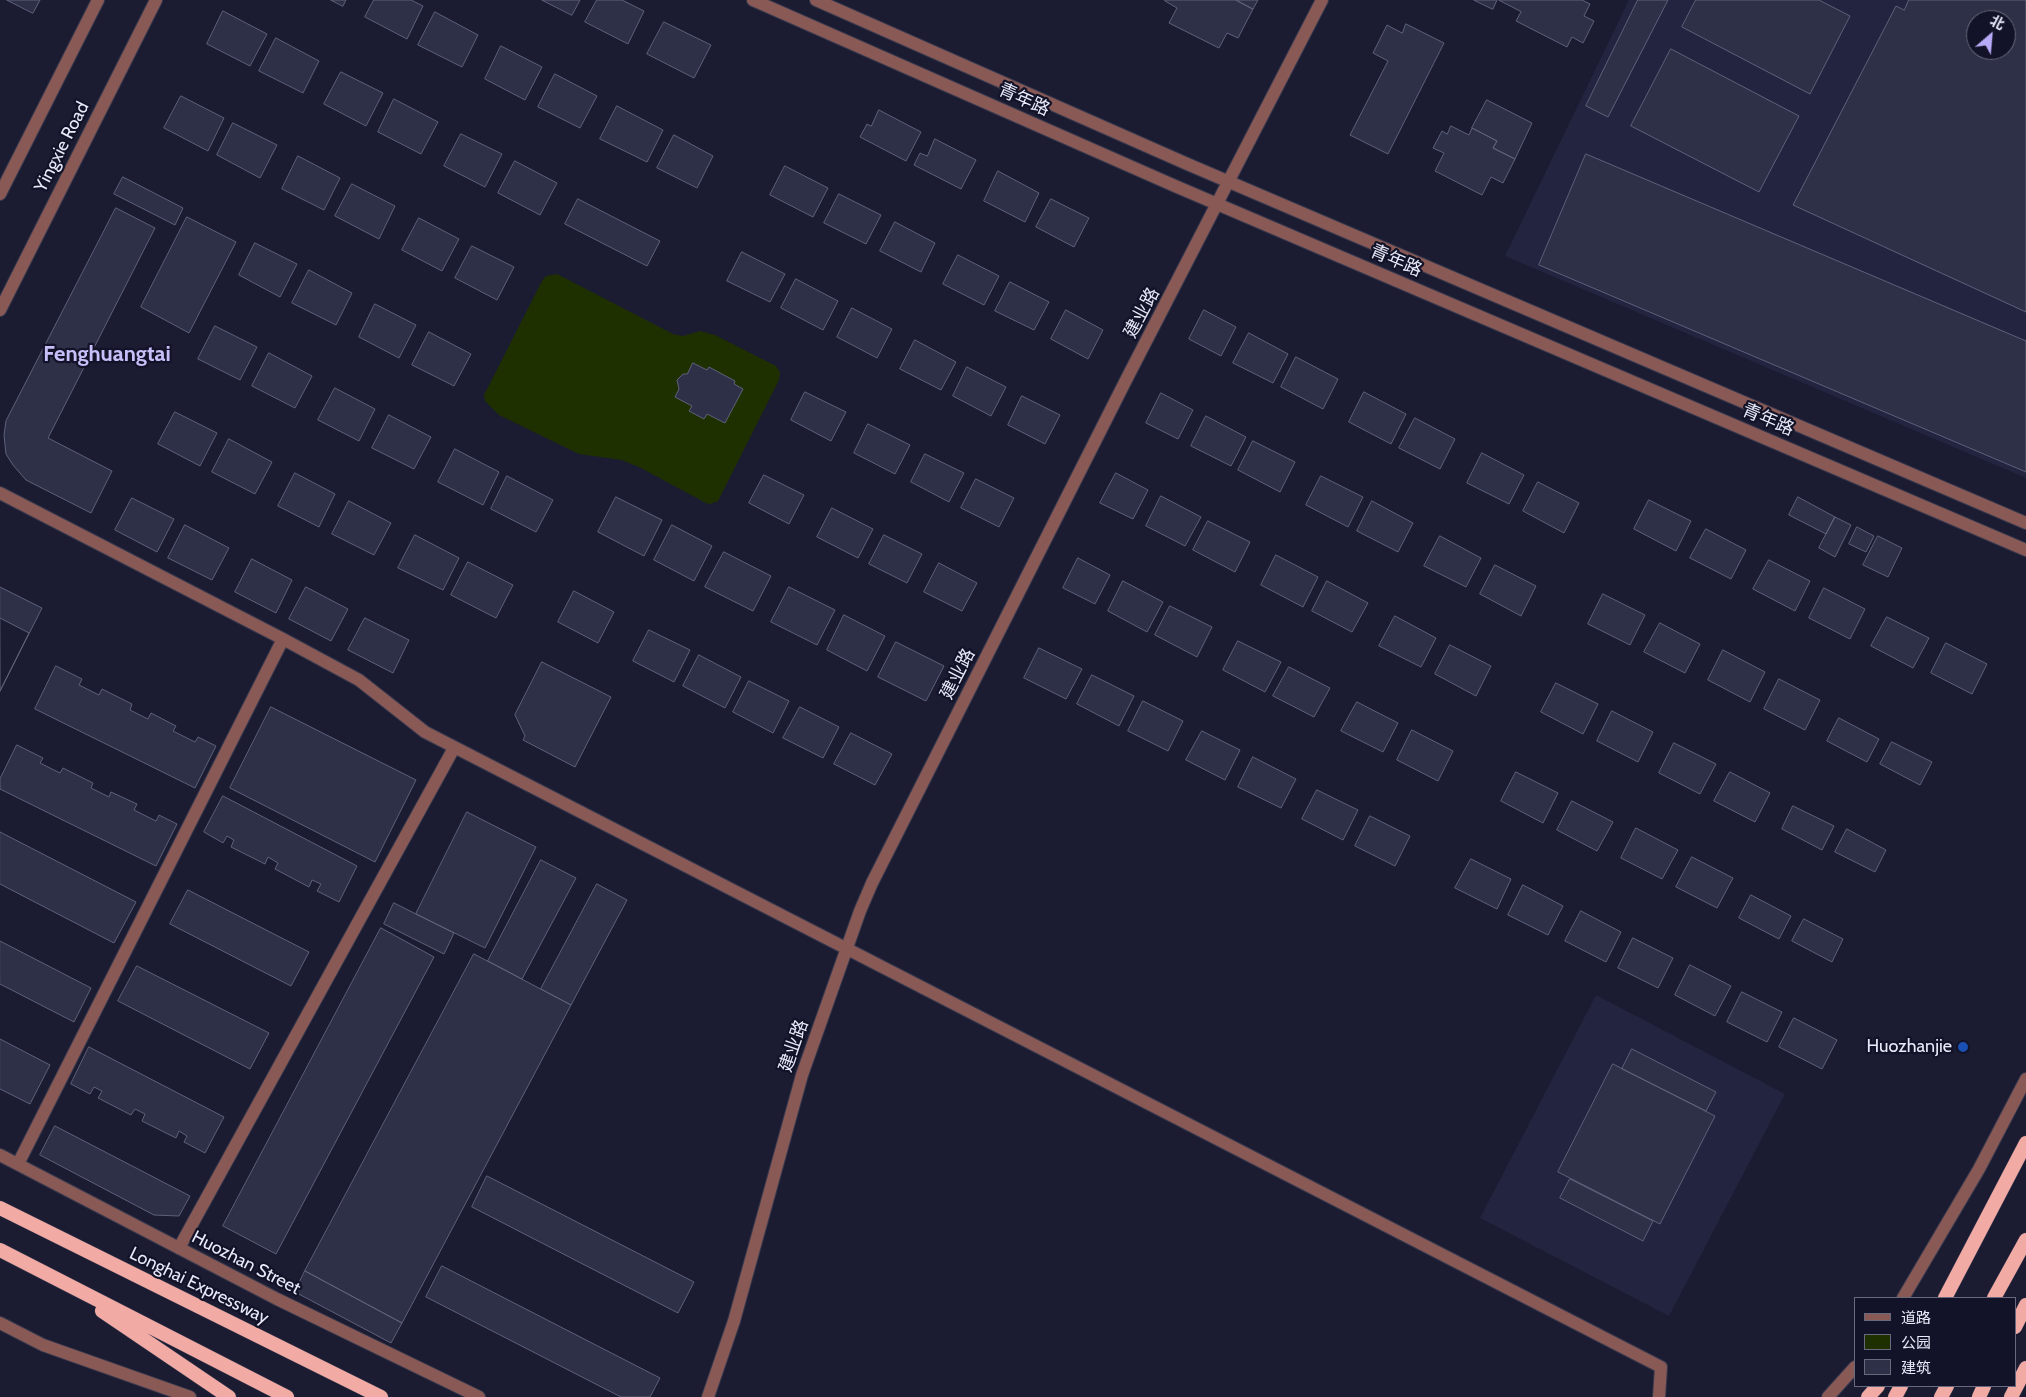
<!DOCTYPE html>
<html>
<head>
<meta charset="utf-8">
<style>
	body { margin:0 }
	#map { position:relative; width:2026px; height:1397px; overflow:hidden; background:#1b1c32; font-family:Cabin,"Noto Sans SC",sans-serif }
	canvas { display:block }
	.legend { position:absolute; left:1854px; top:1297px; width:162px; height:90px; box-sizing:border-box; background:#121328; border:1px solid #68697c; margin:0; padding:6px 9px; list-style:none; font-size:15px; color:#e8eaf9 }
	.legend li { display:flex; align-items:center; gap:10px; height:25px }
	.legend b { width:25px; border:1px solid #68697c }
	.north { position:absolute; left:1966px; top:10px; width:50px; height:50px; box-sizing:border-box; background:#121328; border:1px solid #68697c; border-radius:50%; rotate:27deg; font-size:14px; font-weight:700; line-height:20px; text-align:center; color:#e8eaf9 }
	.north::after { content:''; display:block; margin:auto; width:18px; height:22px; background:#b7abf8; clip-path:polygon(50% 0,100% 100%,50% 72%,0 100%) }
</style>
</head>
<body>
<div id="map">
<canvas width="2026" height="1397"></canvas>
<ul class="legend">
<li><b style="height:6px;background:#885955"></b>道路</li>
<li><b style="height:14px;background:#1f3000"></b>公园</li>
<li><b style="height:14px;background:#2e3047"></b>建筑</li>
</ul>
<div class="north">北</div>
</div>
<script>
const ctx = document.querySelector('canvas').getContext('2d');
ctx.lineJoin = 'round';
function paint(path, color) { ctx.fillStyle = color; ctx.fill(path, 'evenodd'); }
function trace(path, color, width, dash) { ctx.strokeStyle = color; ctx.lineWidth = width; ctx.lineCap = dash ? 'butt' : 'round'; ctx.setLineDash(dash || []); ctx.stroke(path); }
function label(font, color, halo, rows, align = 'center') {
  ctx.font = font + ' Cabin,"Noto Sans SC",sans-serif'; ctx.lineWidth = 4.5; ctx.setLineDash([]); ctx.textBaseline = 'middle'; ctx.strokeStyle = halo; ctx.fillStyle = color; for (const [text, x, y, turn = 0] of rows) {
    ctx.save(); ctx.translate(x, y); ctx.rotate((+turn || 0) * Math.PI / 180); ctx.textAlign = isNaN(turn) ? turn : align; if (halo) ctx.strokeText(text, 0, 0); ctx.fillText(text, 0, 0); ctx.restore();
  }
}
const built = new Path2D(`
	M1629,0H2026V478L1505,256ZM1976,20H2006V50H1976Z
	M1596,995L1785,1094L1669,1316L1480,1218Z`);
const green = new Path2D(`
	M557,274L673,334L683,336L700,331L715,335L776,366L780,372L779,380L718,501L710,504L706,503L641,468L622,460L579,454L499,415L485,401L484,395L542,281L546,276Z`);
const building = new Path2D(`
	M7,0H40L33,13Z
	M331,0H346L343,6Z
	M374,0H411L423,6L407,39L365,17Z
	M542,0H580L572,15Z
	M597,0H622L644,11L628,44L585,22Z
	M1165,0H1236L1253,9L1238,38L1227,33L1219,48L1169,23L1177,8L1165,1Z
	M1236,0H1258L1253,9Z
	M1474,0H1497L1493,9Z
	M1499,0H1582L1590,4L1584,16L1594,21L1583,43L1572,37L1567,47L1516,21L1521,12Z
	M1638,0H1668L1608,117L1586,106Z
	M1696,0H1819L1850,16L1810,94L1682,27Z
	M1909,0H2026V312L1793,205L1896,6L1904,10ZM1976,20H2006V50H1976Z
	M223,11L267,34L250,66L207,44Z
	M435,12L478,35L462,67L418,45Z
	M664,22L711,45L694,78L647,54Z
	M1406,24L1444,43L1388,154L1350,135L1388,61L1373,53L1387,25L1402,33Z
	M276,38L319,61L303,93L259,71Z
	M501,46L542,67L525,100L485,79Z
	M1671,49L1799,116L1759,192L1631,126Z
	M341,72L383,93L366,126L324,104Z
	M555,74L597,96L580,128L538,107Z
	M181,96L224,118L208,151L164,128Z
	M394,99L438,122L421,154L378,132Z
	M1487,100L1532,123L1515,159L1493,148L1497,141L1472,128Z
	M617,106L663,130L647,162L600,139Z
	M879,110L921,132L906,161L860,137L867,124L871,126Z
	M233,123L277,145L260,178L217,155Z
	M1451,126L1469,135L1472,128L1497,141L1493,148L1515,159L1503,183L1491,177L1482,195L1435,171L1444,153L1433,148L1442,131L1447,134Z
	M461,134L502,154L485,187L444,166Z
	M674,135L713,156L697,188L657,168Z
	M935,139L976,160L961,189L914,165L920,153L927,156Z
	M1586,154L2026,341V472L1539,265Z
	M298,156L340,178L324,210L282,189Z
	M515,161L557,183L540,215L498,193Z
	M785,166L828,188L813,217L770,195Z
	M998,171L1039,193L1025,222L984,201Z
	M123,177L183,208L175,225L114,194Z
	M352,184L395,206L379,239L335,216Z
	M839,194L881,215L866,244L824,223Z
	M578,199L660,241L647,266L565,224Z
	M1051,199L1089,218L1074,247L1036,227Z
	M116,208L155,228L48,438L112,471L91,513L26,480L13,465L6,454L4,435L6,421Z
	M187,217L236,242L189,333L141,307Z
	M419,218L459,239L442,271L402,250Z
	M895,222L935,243L921,272L880,251Z
	M255,243L297,264L280,297L239,275Z
	M472,246L514,267L497,300L455,278Z
	M742,252L785,274L770,302L727,281Z
	M958,255L999,276L984,305L943,284Z
	M309,270L352,293L336,325L292,303Z
	M796,279L838,301L823,330L781,308Z
	M1010,282L1049,302L1034,330L995,311Z
	M375,304L416,325L399,358L359,337Z
	M852,308L892,329L877,358L837,337Z
	M1066,310L1103,330L1088,359L1051,339Z
	M1204,310L1236,327L1221,356L1189,339Z
	M215,326L257,347L240,380L198,359Z
	M429,332L471,354L454,386L412,365Z
	M1249,333L1288,354L1273,383L1233,363Z
	M915,340L956,362L941,390L900,369Z
	M269,353L312,376L295,408L252,386Z
	M1296,357L1338,379L1323,409L1281,387Z
	M693,363L707,370L709,367L735,381L734,384L743,389L725,423L707,414L704,419L689,411L692,406L675,397L679,389L677,380L683,374H687Z
	M967,367L1006,387L991,416L953,396Z
	M335,388L375,409L359,441L318,420Z
	M805,392L846,412L831,441L791,420Z
	M1364,392L1406,414L1391,444L1349,422Z
	M1161,393L1193,410L1178,439L1146,423Z
	M1022,396L1060,415L1045,444L1008,425Z
	M175,412L217,433L200,466L158,444Z
	M389,415L431,437L414,469L372,448Z
	M1206,416L1246,437L1231,466L1191,446Z
	M1415,418L1455,439L1440,469L1399,448Z
	M868,424L910,445L895,474L854,453Z
	M229,439L272,462L255,494L212,472Z
	M1253,441L1295,462L1280,492L1238,470Z
	M455,449L499,472L483,505L438,482Z
	M1482,453L1524,475L1509,504L1467,483Z
	M925,454L964,473L949,502L911,482Z
	M295,473L335,494L319,527L278,506Z
	M1116,473L1148,490L1133,519L1100,503Z
	M764,475L804,495L789,524L749,503Z
	M507,476L553,500L536,532L491,509Z
	M1321,476L1363,497L1348,527L1306,505Z
	M976,479L1014,498L999,527L961,508Z
	M1538,482L1579,503L1564,533L1523,511Z
	M1161,496L1201,517L1185,546L1146,526Z
	M616,497L662,520L644,556L598,532Z
	M1798,497L1835,517L1826,534L1789,515Z
	M132,498L174,519L157,552L115,530Z
	M1649,500L1691,521L1676,551L1634,529Z
	M349,501L391,523L374,555L332,534Z
	M1372,501L1413,523L1398,552L1357,531Z
	M832,508L873,529L858,558L817,537Z
	M1835,517L1851,525L1835,557L1819,548Z
	M1208,521L1250,542L1235,572L1193,550Z
	M185,525L229,548L212,580L168,558Z
	M672,525L712,546L694,581L654,560Z
	M1857,527L1874,536L1866,552L1849,544Z
	M1706,529L1746,550L1731,579L1690,558Z
	M415,535L459,558L443,590L398,568Z
	M884,535L922,554L907,583L869,564Z
	M1440,536L1481,558L1466,587L1424,566Z
	M1878,536L1902,548L1888,577L1863,565Z
	M724,552L771,576L753,611L705,587Z
	M1276,555L1318,577L1303,607L1261,585Z
	M1078,558L1110,575L1095,604L1063,588Z
	M252,559L292,580L276,613L235,592Z
	M1769,560L1810,581L1795,611L1753,589Z
	M468,562L513,585L496,618L451,595Z
	M939,563L977,583L962,611L924,592Z
	M1495,565L1536,586L1521,616L1480,594Z
	M1123,581L1163,602L1147,632L1108,611Z
	M1327,581L1368,603L1352,632L1312,611Z
	M0,587L42,608L0,691Z
	M306,587L348,609L331,641L289,619Z
	M789,587L835,610L817,645L771,622Z
	M1824,588L1865,609L1850,639L1809,618Z
	M574,591L614,612L598,643L558,622Z
	M1603,594L1645,615L1630,645L1588,624Z
	M1170,606L1212,627L1197,657L1155,635Z
	M844,615L885,636L867,671L827,650Z
	M1395,616L1436,638L1421,667L1379,646Z
	M1887,617L1929,638L1913,668L1871,646Z
	M0,618L29,633L0,691Z
	M365,618L409,640L393,673L348,650Z
	M1660,623L1700,644L1685,673L1644,652Z
	M649,630L690,650L674,682L633,661Z
	M1238,641L1281,662L1265,692L1223,670Z
	M896,642L944,666L926,701L878,677Z
	M1946,643L1987,664L1972,694L1931,673Z
	M1450,645L1491,666L1476,696L1435,674Z
	M1039,648L1082,669L1066,699L1024,678Z
	M1723,650L1765,672L1750,702L1708,680Z
	M699,655L741,677L725,708L683,686Z
	M542,662L611,697L575,767L523,740L525,736L515,715Z
	M56,666L82,679L79,685L99,695L102,689L132,704L130,710L148,719L151,713L176,726L173,731L195,742L198,737L216,746L195,788L35,709Z
	M1289,667L1330,688L1314,717L1273,696Z
	M1092,675L1134,696L1119,726L1077,704Z
	M1779,679L1820,700L1805,730L1764,709Z
	M749,681L789,701L773,733L733,712Z
	M1556,683L1598,704L1583,734L1541,712Z
	M1143,701L1183,721L1168,751L1128,731Z
	M1357,702L1398,723L1383,752L1341,731Z
	M271,707L416,780L375,862L230,788Z
	M800,707L839,727L823,758L783,738Z
	M1612,711L1653,732L1638,762L1597,741Z
	M1839,718L1879,739L1867,762L1827,741Z
	M1412,730L1453,751L1438,781L1397,760Z
	M1202,731L1240,750L1225,780L1186,760Z
	M851,733L892,754L875,785L834,764Z
	M1892,742L1932,762L1920,785L1880,764Z
	M1674,743L1716,764L1700,794L1659,773Z
	M17,745L43,758L40,763L60,773L63,768L93,783L91,788L109,797L111,792L137,804L134,810L156,821L159,815L177,824L156,866L0,789V779Z
	M1253,757L1296,779L1281,808L1238,787Z
	M1516,772L1558,793L1543,823L1501,801Z
	M1730,772L1770,793L1755,822L1714,801Z
	M1317,790L1358,810L1343,840L1302,819Z
	M223,796L357,866L339,902L317,891L321,884L312,880L309,887L275,869L278,863L268,857L265,864L231,847L234,840L227,836L223,843L204,832Z
	M1572,801L1613,822L1597,851L1557,830Z
	M1793,806L1834,826L1822,850L1782,829Z
	M467,812L536,847L485,948L416,914Z
	M1370,816L1410,836L1395,866L1355,846Z
	M1636,828L1678,850L1662,879L1621,858Z
	M1847,829L1886,850L1875,872L1835,852Z
	M0,832L136,902L114,943L0,884Z
	M1692,857L1733,878L1717,908L1676,887Z
	M1471,859L1511,879L1497,909L1455,888Z
	M541,860L576,878L522,979L488,961Z
	M597,884L627,900L571,1005L541,989Z
	M1523,885L1563,906L1548,935L1508,915Z
	M188,890L309,952L291,986L170,924Z
	M1751,895L1791,916L1779,939L1739,918Z
	M394,903L454,933L444,954L384,924Z
	M1581,911L1621,932L1606,962L1565,941Z
	M1804,919L1843,939L1832,962L1792,941Z
	M381,928L434,957L276,1254L223,1226Z
	M1633,938L1673,958L1658,988L1618,968Z
	M0,941L91,988L74,1022L0,984Z
	M474,954L571,1005L402,1323L305,1271Z
	M1690,965L1731,986L1715,1016L1675,995Z
	M137,966L269,1033L250,1069L118,1001Z
	M1742,992L1782,1012L1767,1042L1727,1022Z
	M1794,1018L1837,1040L1822,1069L1779,1047Z
	M0,1039L50,1065L30,1104L0,1089Z
	M89,1047L224,1117L205,1153L184,1142L187,1136L179,1131L176,1138L142,1121L145,1114L135,1109L131,1115L98,1098L102,1091L94,1087L90,1094L71,1084Z
	M1632,1049L1716,1092L1706,1111L1622,1069Z
	M1613,1064L1715,1116L1660,1224L1558,1172Z
	M55,1126L190,1196L179,1216L154,1215L40,1155Z
	M487,1176L694,1282L678,1313L472,1207Z
	M1570,1179L1653,1221L1643,1241L1560,1198Z
	M442,1266L660,1378L650,1397H621L426,1297Z
	M305,1271L402,1323L391,1343L295,1292Z`);
const minor = new Path2D(`
	M0,493L283,639L359,680L425,732L1661,1367L1659,1397
	M18,1164L283,639
	M179,1248L454,748
	M708,1397L734,1321L802,1075L860,911L872,883L1125,382L1322,0`);
const tertiary = new Path2D(`
	M753,0L1175,186L2026,550
	M816,0L1185,163L2026,523
	M0,194L98,0
	M0,310L156,0
	M0,1155L277,1299L479,1397
	M1903,1298L1979,1169L2026,1079
	M0,1323L43,1345L190,1397
	M1828,1397L1855,1367`);
const trunk = new Path2D(`
	M0,1208L381,1397
	M0,1250L287,1397
	M1945,1298L2026,1143
	M1994,1298L2026,1240
	M102,1311L229,1397
	M2015,1327L2026,1305
	M1868,1397L1878,1386
	M1895,1397L1901,1386
	M1941,1397L1947,1386
	M1979,1397L1984,1386
	M2011,1397L2026,1368`);
const markers = [
	[1963,1047,6,"#1a4fb4"]
];
const streetNames = [
	["青年路",1024,100,24],
	["Yingxie Road",62,147,-63],
	["青年路",1396,261,23],
	["建业路",1142,313,-62],
	["青年路",1768,420,23],
	["建业路",958,674,-63],
	["建业路",794,1046,-71],
	["Huozhan Street",246,1263,27],
	["Longhai Expressway",199,1286,26]
];
const poiNames = [
	["Huozhanjie",1952,1047]
];
const districtNames = [
	["Fenghuangtai",107,355]
];
paint(built, '#232440');
paint(green, '#1f3000');
paint(building, '#2e3047');
trace(building, '#5e617b', 1);
trace(minor, '#38394e', 14);
trace(tertiary, '#38394e', 14);
trace(trunk, '#38394e', 15);
trace(minor, '#885955', 12);
trace(tertiary, '#885955', 12);
trace(trunk, '#f2aaa4', 14);
for (const [x, y, r, color] of markers) { const dot = new Path2D(); dot.arc(x, y, r, 0, 2 * Math.PI); ctx.fillStyle = color; ctx.fill(dot); trace(dot, '#121328', 2); }
label('18px', '#e8eaf9', '#121328', streetNames);
label('18px', '#e8eaf9', '#121328', poiNames, 'right');
label('bold 22px', '#c7bff8', '#121328', districtNames);
</script>
</body>
</html>
